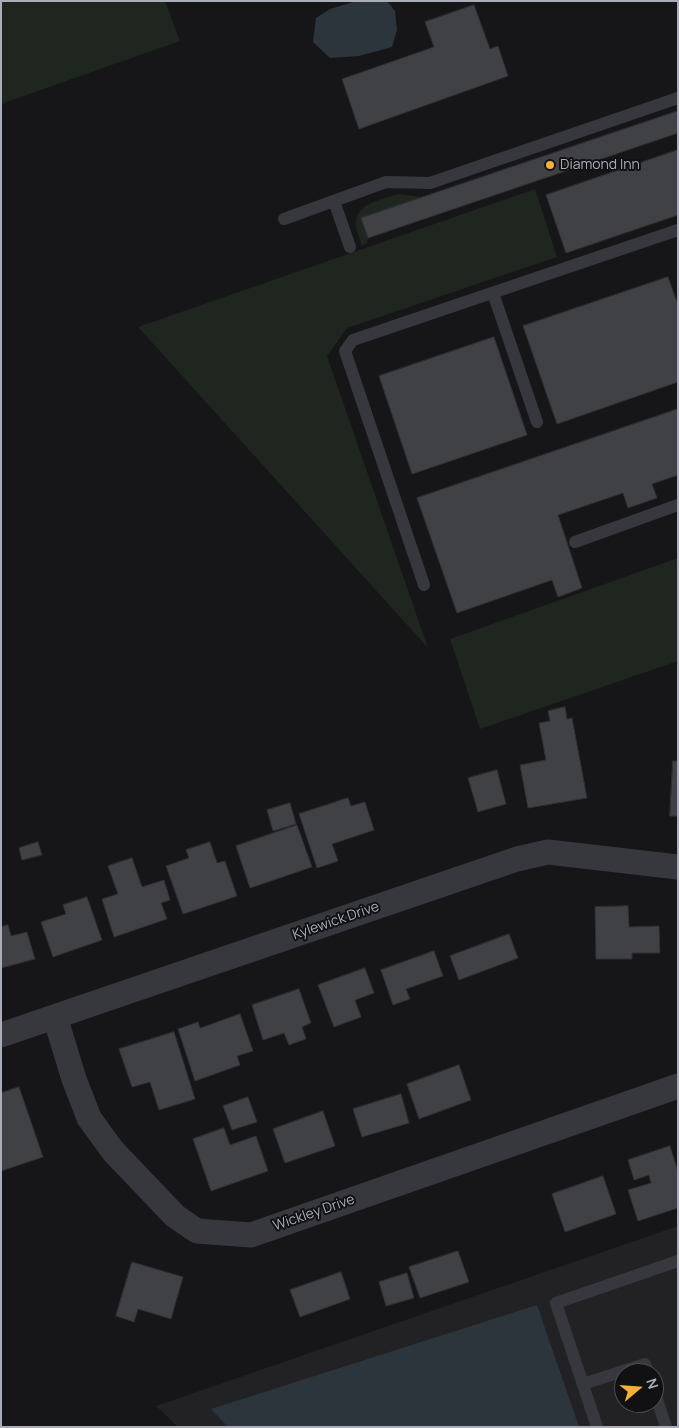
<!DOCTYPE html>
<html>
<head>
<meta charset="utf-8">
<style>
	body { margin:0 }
	#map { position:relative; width:679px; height:1428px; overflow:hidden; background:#161618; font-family:Manrope,sans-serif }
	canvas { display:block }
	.frame { position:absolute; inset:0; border:2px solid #a8adb8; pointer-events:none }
	.north { position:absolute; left:614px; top:1363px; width:50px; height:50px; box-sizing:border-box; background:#111113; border:1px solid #4d4f55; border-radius:50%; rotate:72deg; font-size:14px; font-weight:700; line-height:20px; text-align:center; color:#a8adb8 }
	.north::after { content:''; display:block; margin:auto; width:18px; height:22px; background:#f2b134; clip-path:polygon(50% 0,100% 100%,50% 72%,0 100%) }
</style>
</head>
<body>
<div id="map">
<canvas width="679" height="1428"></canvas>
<div class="frame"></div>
<div class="north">N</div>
</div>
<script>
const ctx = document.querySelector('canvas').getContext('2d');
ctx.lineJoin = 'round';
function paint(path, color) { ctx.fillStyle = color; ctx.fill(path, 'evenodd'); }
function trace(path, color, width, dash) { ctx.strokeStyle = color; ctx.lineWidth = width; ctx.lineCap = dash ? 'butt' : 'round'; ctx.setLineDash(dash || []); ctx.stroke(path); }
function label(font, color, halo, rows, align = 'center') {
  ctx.font = font + ' Manrope,sans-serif'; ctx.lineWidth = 4; ctx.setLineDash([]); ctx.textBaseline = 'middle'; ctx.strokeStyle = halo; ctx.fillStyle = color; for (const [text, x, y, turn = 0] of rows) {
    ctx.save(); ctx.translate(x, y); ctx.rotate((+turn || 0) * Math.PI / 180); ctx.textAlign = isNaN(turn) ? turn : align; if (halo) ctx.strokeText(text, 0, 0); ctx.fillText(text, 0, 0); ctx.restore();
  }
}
const built = new Path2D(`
	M678,1226V1427H178L156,1406ZM624,1373H654V1403H624Z`);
const green = new Path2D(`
	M1,1H165L180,41L1,104Z
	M535,189L557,257L347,328L327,356L428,648L138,327Z
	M398,194L422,197L361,218L368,238L367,243L362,246C360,238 355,230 356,222C357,203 384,199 398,194Z
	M678,558V661L480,729L450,639Z`);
const water = new Path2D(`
	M357,1H387L395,11L397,30L392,47L359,56L330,58L313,42L316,18L330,9Z
	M537,1305L579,1427H228L211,1409Z`);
const building = new Path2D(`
	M474,5L490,49L498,46L508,76L359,129L342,79L434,47L425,22Z
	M678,111V133L368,238L361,218Z
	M678,150V215L566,253L546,195Z
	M668,277L678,305V382L557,424L523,326Z
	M494,337L527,435L412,474L379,376Z
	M678,409V475L652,484L657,498L628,508L623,493L558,515L582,588L558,597L552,580L457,613L417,498Z
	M565,707L567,719L572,718L587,798L528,808L520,765L546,760L539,723L550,721L548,711Z
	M673,761H678V816H670Z
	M497,770L506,804L478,812L468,778Z
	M348,798L351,806L365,802L374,830L332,844L338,861L317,868L299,814Z
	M290,803L296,824L273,831L267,810Z
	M297,825L312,867L250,888L236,846Z
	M38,842L42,855L22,860L19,848Z
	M210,842L217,863L225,861L237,896L183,914L166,866L189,858L186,850Z
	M132,858L142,887L164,880L170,900L161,903L167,919L114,937L102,899L118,894L108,866Z
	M87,897L102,940L53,957L41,922L66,914L63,905Z
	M628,906L629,927L659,926L660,953H632V959H596L595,907Z
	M8,925L11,936L27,932L35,959L1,968V927Z
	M509,934L518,958L459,980L450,956Z
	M434,951L443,976L406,989L410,999L393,1005L381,970Z
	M365,968L374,993L355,1000L361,1017L334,1027L318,985Z
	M299,989L311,1023L302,1027L306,1039L289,1045L284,1033L263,1040L252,1005Z
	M240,1014L253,1051L237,1056L240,1065L195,1081L178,1029L198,1022L200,1028Z
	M174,1032L195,1099L159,1110L150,1082L132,1087L119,1049Z
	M459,1065L471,1100L419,1119L407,1084Z
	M19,1087L43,1157L1,1171V1093Z
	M401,1094L409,1123L362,1137L353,1109Z
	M248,1097L257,1122L232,1130L223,1106Z
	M323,1111L335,1146L285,1163L273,1129Z
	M224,1128L230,1145L256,1136L268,1171L211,1191L193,1139Z
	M670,1146L678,1172V1208L638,1221L628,1190L651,1183L649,1175L634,1180L628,1160Z
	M603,1176L616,1214L565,1232L552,1194Z
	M458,1251L469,1282L420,1298L409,1267Z
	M132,1262L183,1277L171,1319L138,1309L134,1322L116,1316Z
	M341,1272L350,1299L300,1317L290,1290Z
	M407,1273L414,1298L386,1306L379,1282Z`);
const lane = new Path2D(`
	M334,201L350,247
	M284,219L386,182L430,183L678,98
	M493,293L537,422
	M575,542L678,505
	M424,585L345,351L353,340L678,230
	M583,1384L645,1364L648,1373
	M654,1390L666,1427
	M597,1427L556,1303L678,1261`);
const street = new Path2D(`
	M55,1017L74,1079L89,1118L113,1151L175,1216L197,1231L251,1235L678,1086
	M1,1035L517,859L548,852L678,867`);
const markers = [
	[550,165,5,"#f2b134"]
];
const poiNames = [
	["Diamond Inn",560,165]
];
const streetNames = [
	["Kylewick Drive",336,921,-19],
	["Wickley Drive",314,1213,-19]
];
paint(built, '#222225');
paint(green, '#1e261f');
paint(water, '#2c353c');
paint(building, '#404145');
trace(building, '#303034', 1);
trace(lane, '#37383d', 12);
trace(street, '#37383d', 25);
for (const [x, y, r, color] of markers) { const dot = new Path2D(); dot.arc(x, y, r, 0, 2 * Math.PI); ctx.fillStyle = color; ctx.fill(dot); trace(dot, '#111113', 2); }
label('14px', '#a8adb8', '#111113', poiNames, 'left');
label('14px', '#a8adb8', '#111113', streetNames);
</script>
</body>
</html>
